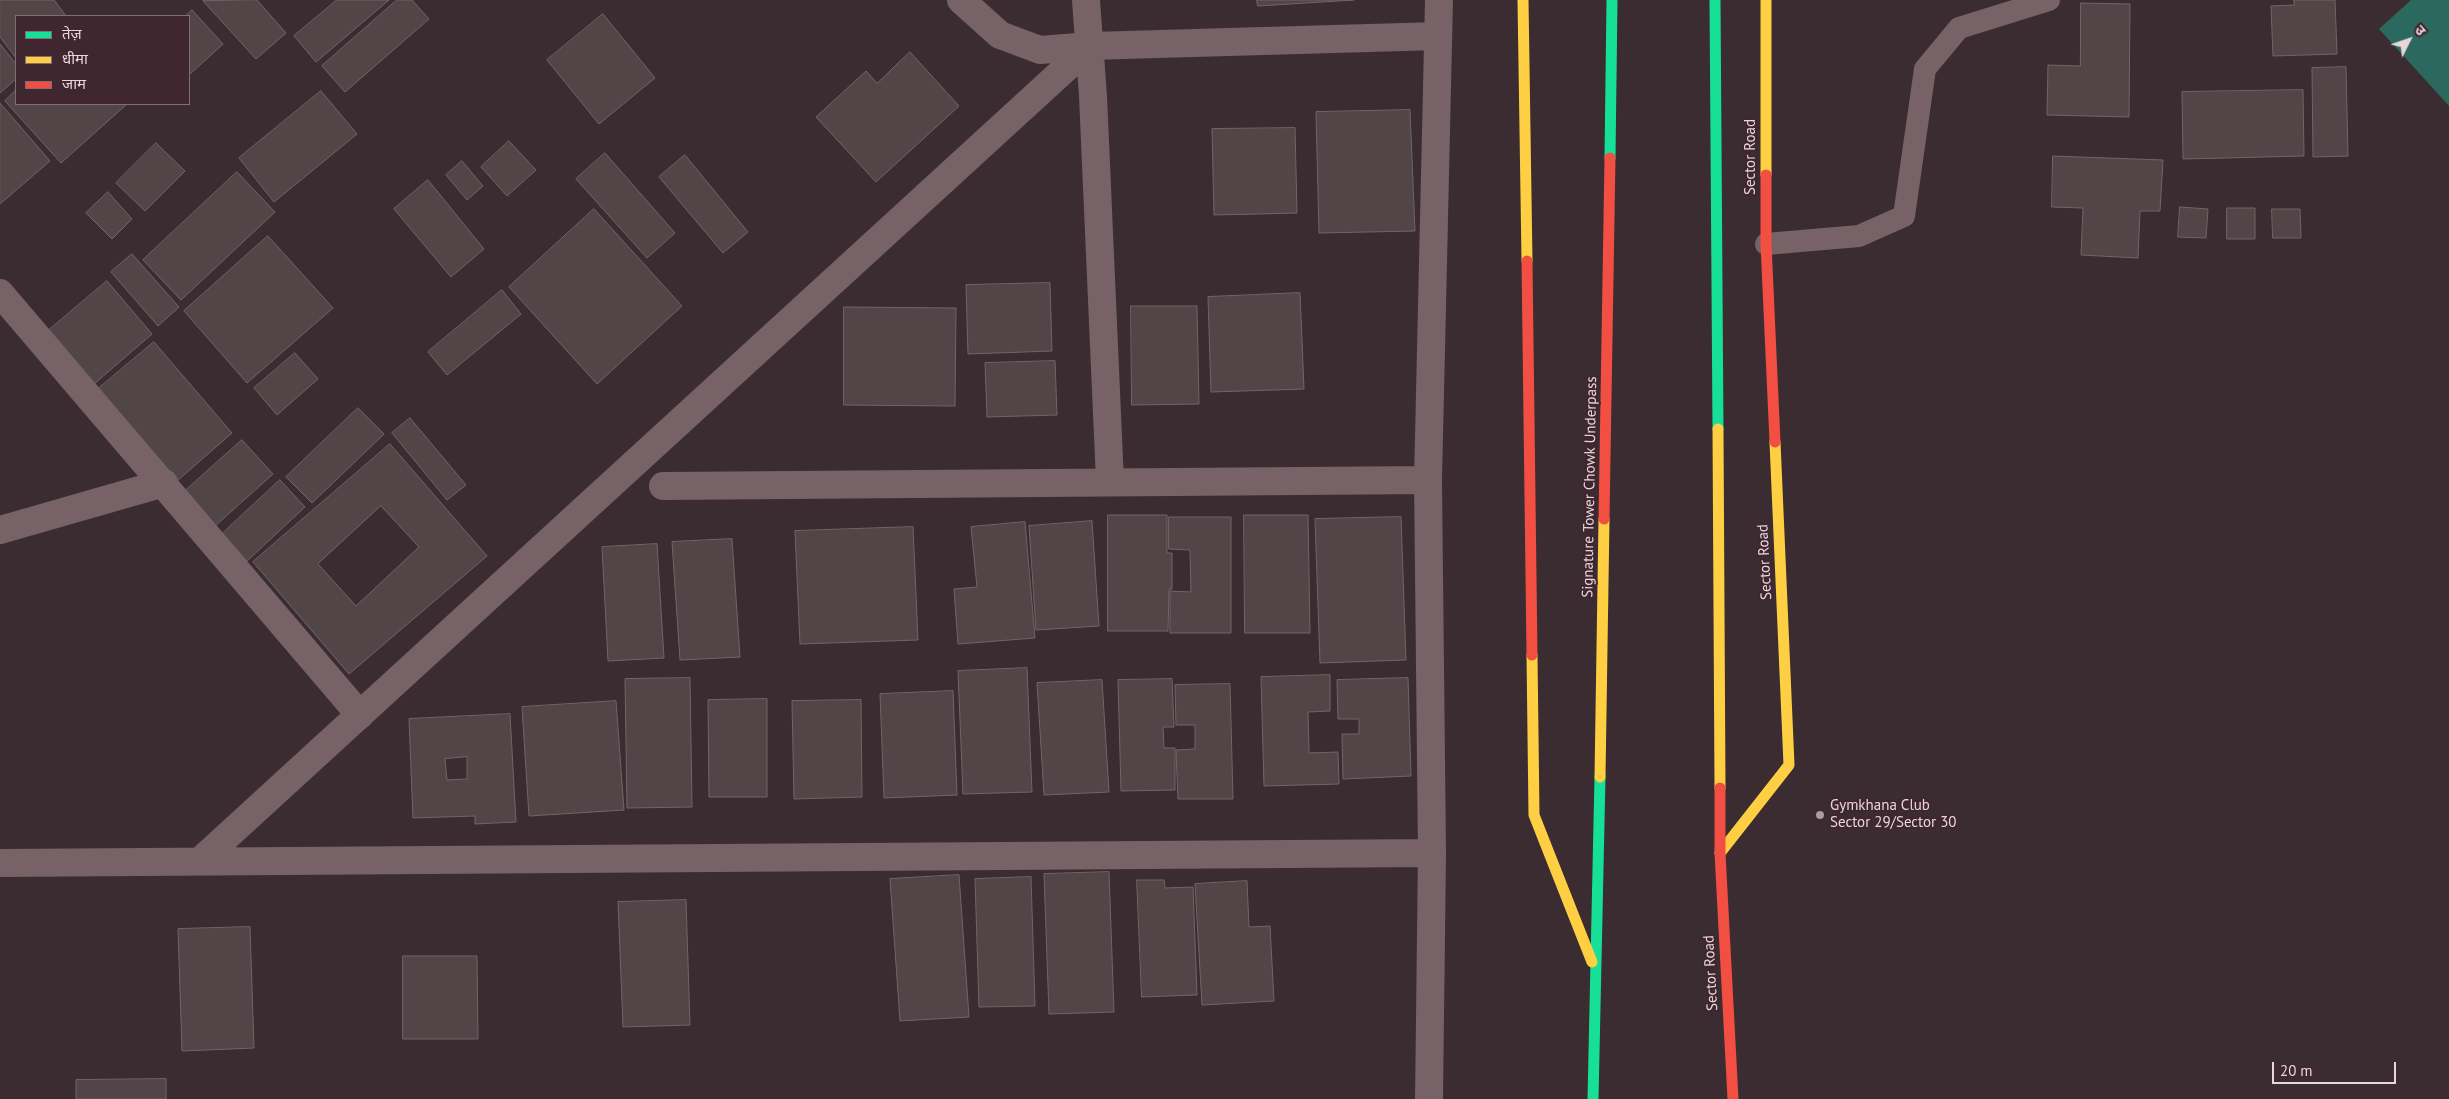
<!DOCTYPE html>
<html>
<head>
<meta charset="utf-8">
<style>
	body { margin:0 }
	#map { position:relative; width:2449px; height:1099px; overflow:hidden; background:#3a2c30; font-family:"PT Sans","Noto Sans Devanagari",sans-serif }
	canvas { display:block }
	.legend { position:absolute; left:15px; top:15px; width:175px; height:90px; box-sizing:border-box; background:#40262e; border:1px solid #836c73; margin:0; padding:6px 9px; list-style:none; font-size:15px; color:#e8d6db }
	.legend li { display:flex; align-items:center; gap:10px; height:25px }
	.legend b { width:25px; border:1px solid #836c73 }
	.north { position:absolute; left:2384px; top:15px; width:50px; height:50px; -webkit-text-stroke:4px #40262e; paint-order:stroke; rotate:49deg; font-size:14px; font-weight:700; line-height:20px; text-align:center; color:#e8d6db }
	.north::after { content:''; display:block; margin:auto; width:18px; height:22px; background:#e8d6db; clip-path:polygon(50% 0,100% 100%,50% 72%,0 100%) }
	.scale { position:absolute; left:2272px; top:1062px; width:124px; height:22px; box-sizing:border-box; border:2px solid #e8d6db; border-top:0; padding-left:6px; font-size:15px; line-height:18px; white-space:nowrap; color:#e8d6db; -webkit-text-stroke:4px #40262e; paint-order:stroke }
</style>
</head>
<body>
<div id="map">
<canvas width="2449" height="1099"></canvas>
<ul class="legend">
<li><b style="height:6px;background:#16e098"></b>तेज़</li>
<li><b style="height:6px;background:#ffcf43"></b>धीमा</li>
<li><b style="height:6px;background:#f24e42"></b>जाम</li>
</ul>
<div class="north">उ</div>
<div class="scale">20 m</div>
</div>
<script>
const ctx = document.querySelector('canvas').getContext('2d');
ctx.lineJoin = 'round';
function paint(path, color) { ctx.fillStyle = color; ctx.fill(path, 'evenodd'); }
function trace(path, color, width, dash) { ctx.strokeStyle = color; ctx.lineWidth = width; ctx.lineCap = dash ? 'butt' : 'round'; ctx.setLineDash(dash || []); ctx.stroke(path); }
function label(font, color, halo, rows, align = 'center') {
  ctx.font = font + ' "PT Sans",sans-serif'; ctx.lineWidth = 4; ctx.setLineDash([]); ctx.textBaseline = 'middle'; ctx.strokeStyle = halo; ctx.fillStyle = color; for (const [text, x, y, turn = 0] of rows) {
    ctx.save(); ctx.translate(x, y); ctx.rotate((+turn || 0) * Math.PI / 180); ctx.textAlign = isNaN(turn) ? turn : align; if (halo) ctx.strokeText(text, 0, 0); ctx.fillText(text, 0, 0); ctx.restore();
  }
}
const water = new Path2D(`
	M2411,0H2449V106L2379,29Z`);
const building = new Path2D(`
	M0,0H54L66,16H16V58L0,37Z
	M257,0L286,33L256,59L203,1Z
	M337,0H389L316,62L294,36Z
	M397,0H412L429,19L345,92L322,66Z
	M1257,0H1354L1258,6Z
	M2294,0H2335L2337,54L2273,56L2271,6L2294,5Z
	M2081,3L2130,4L2129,117L2047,115L2048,65L2080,66Z
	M192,10L223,44L189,75V16H186Z
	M603,14L655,78L599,124L547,60Z
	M0,44L16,64V79L0,93Z
	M910,52L959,106L876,182L816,117L866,71L877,83Z
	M2346,67L2348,156L2313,157L2312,68Z
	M16,90V104H127L61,163L5,101Z
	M2303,90L2304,156L2183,159L2182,92Z
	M321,91L357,134L274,202L239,158Z
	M0,103L50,161L0,204Z
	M1410,110L1415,231L1319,233L1316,112Z
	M1295,128L1297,213L1214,215L1212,129Z
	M509,141L536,170L507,196L481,167Z
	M156,143L185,171L145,211L116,183Z
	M605,153L675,233L647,258L576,179Z
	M685,155L748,232L723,253L659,177Z
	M2053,156L2163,160L2160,211H2140L2138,258L2081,255L2083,208L2052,207Z
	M462,161L483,186L467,200L446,175Z
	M237,172L275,212L181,300L143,260Z
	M428,180L484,249L451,277L394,209Z
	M108,192L132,219L112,239L86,213Z
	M2180,207L2208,209L2206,238L2178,237Z
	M2227,208H2255V239H2227Z
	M594,209L682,306L597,384L509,287Z
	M2272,209H2300L2301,238H2273Z
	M268,236L333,308L247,383L184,311Z
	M132,254L179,307L158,326L111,272Z
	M107,281L152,334L94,384L48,331Z
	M1050,283L1052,351L968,354L966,285Z
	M502,290L521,314L447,375L428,352Z
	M1300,293L1304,389L1211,392L1208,297Z
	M1131,306H1197L1199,404L1132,405Z
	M844,307L956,308L955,406L844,405Z
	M154,342L232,433L177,481L98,389Z
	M295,353L318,379L277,415L254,388Z
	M1055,361L1057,415L987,417L985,363Z
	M358,408L384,434L312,503L286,477Z
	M410,418L466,485L447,500L392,433Z
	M242,440L273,474L215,526L184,492Z
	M390,444L487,556L349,674L253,562Z
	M280,480L305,507L247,561L222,534Z
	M381,506L419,547L356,606L318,564Z
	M1108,515H1167V553H1172V589H1169L1168,631H1108Z
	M1244,515H1308L1310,633H1245Z
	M1169,517H1231V633H1170V591L1191,592L1190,550L1169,549Z
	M1401,517L1406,660L1320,663L1315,519Z
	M1092,521L1099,626L1036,630L1029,526Z
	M1025,522L1035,638L958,644L954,589L977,587L971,527Z
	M913,527L918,640L800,644L795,531Z
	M732,539L740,657L680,660L672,542Z
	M657,544L664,658L608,661L602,547Z
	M1027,668L1032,792L963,794L958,671Z
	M1330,675V711L1308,712L1309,753L1338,752L1339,784L1264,786L1261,677Z
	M690,678L692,807L627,808L625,679Z
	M1408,678L1411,776L1343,779L1342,734H1359V719H1338L1337,680Z
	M1172,679L1174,727H1163L1164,748H1175V790L1121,791L1118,680Z
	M1102,680L1109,792L1044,795L1037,683Z
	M1230,684L1233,799H1178L1176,750L1195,749V725H1176L1175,685Z
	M953,691L957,795L884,798L880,694Z
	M767,699V797H709L708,700Z
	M861,700L862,797L794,799L792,701Z
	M616,701L624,810L529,816L522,707Z
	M510,714L516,822L475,824V816L413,818L409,719ZM467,757V779L447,780L445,759Z
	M1109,872L1114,1012L1049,1014L1044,874Z
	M959,875L969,1017L900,1021L890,879Z
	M1031,877L1035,1006L979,1007L975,879Z
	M1137,880H1164L1165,888L1193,887L1197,995L1142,997Z
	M1247,881L1249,927L1270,926L1274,1001L1202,1005L1195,884Z
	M686,900L690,1025L623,1027L618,902Z
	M250,927L254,1048L182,1051L178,929Z
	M403,956H477L478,1039H403Z
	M166,1079V1099H76V1080Z`);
const lane = new Path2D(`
	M1766,244L1859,236L1904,216L1925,69L1959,28L2049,0`);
const street = new Path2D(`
	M961,0L1000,35L1040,50L1090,46L1438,36
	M1086,0L1093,96L1110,482
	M0,293L360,715
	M663,486L1428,480
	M0,530L164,483
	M200,861L1090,46
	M0,863L1432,853
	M1429,1099L1432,853L1428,480L1439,0`);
const fast = new Path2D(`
	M1715,0L1718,429
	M1610,158L1612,0
	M1593,1099L1600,777`);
const slow = new Path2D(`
	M1523,0L1527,261
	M1766,0V175
	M1718,429L1720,788
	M1532,655L1534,815L1592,962
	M1600,777L1604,519
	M1720,853L1789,765L1775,442`);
const jam = new Path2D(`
	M1766,175V244L1775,442
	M1527,261L1532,655
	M1604,519L1610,158
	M1720,788V853L1733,1099`);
const markers = [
	[1820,815,5,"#ab9a9f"]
];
const streetNames = [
	["Sector Road",1751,157,-90],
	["Signature Tower Chowk Underpass",1590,487,-89],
	["Sector Road",1765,562,-93],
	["Sector Road",1711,973,-93]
];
const poiNames = [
	["Gymkhana Club",1830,806],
	["Sector 29/Sector 30",1830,823]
];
paint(water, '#2b685e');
paint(building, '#514548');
trace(building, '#726569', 1);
trace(lane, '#766267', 22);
trace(street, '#766267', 28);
trace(fast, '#16e098', 11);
trace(slow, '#ffcf43', 11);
trace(jam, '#f24e42', 11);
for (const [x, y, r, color] of markers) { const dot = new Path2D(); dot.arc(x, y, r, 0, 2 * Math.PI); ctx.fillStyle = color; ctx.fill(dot); trace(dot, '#40262e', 2); }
label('15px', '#e8d6db', '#40262e', streetNames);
label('15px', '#e8d6db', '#40262e', poiNames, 'left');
</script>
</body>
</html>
